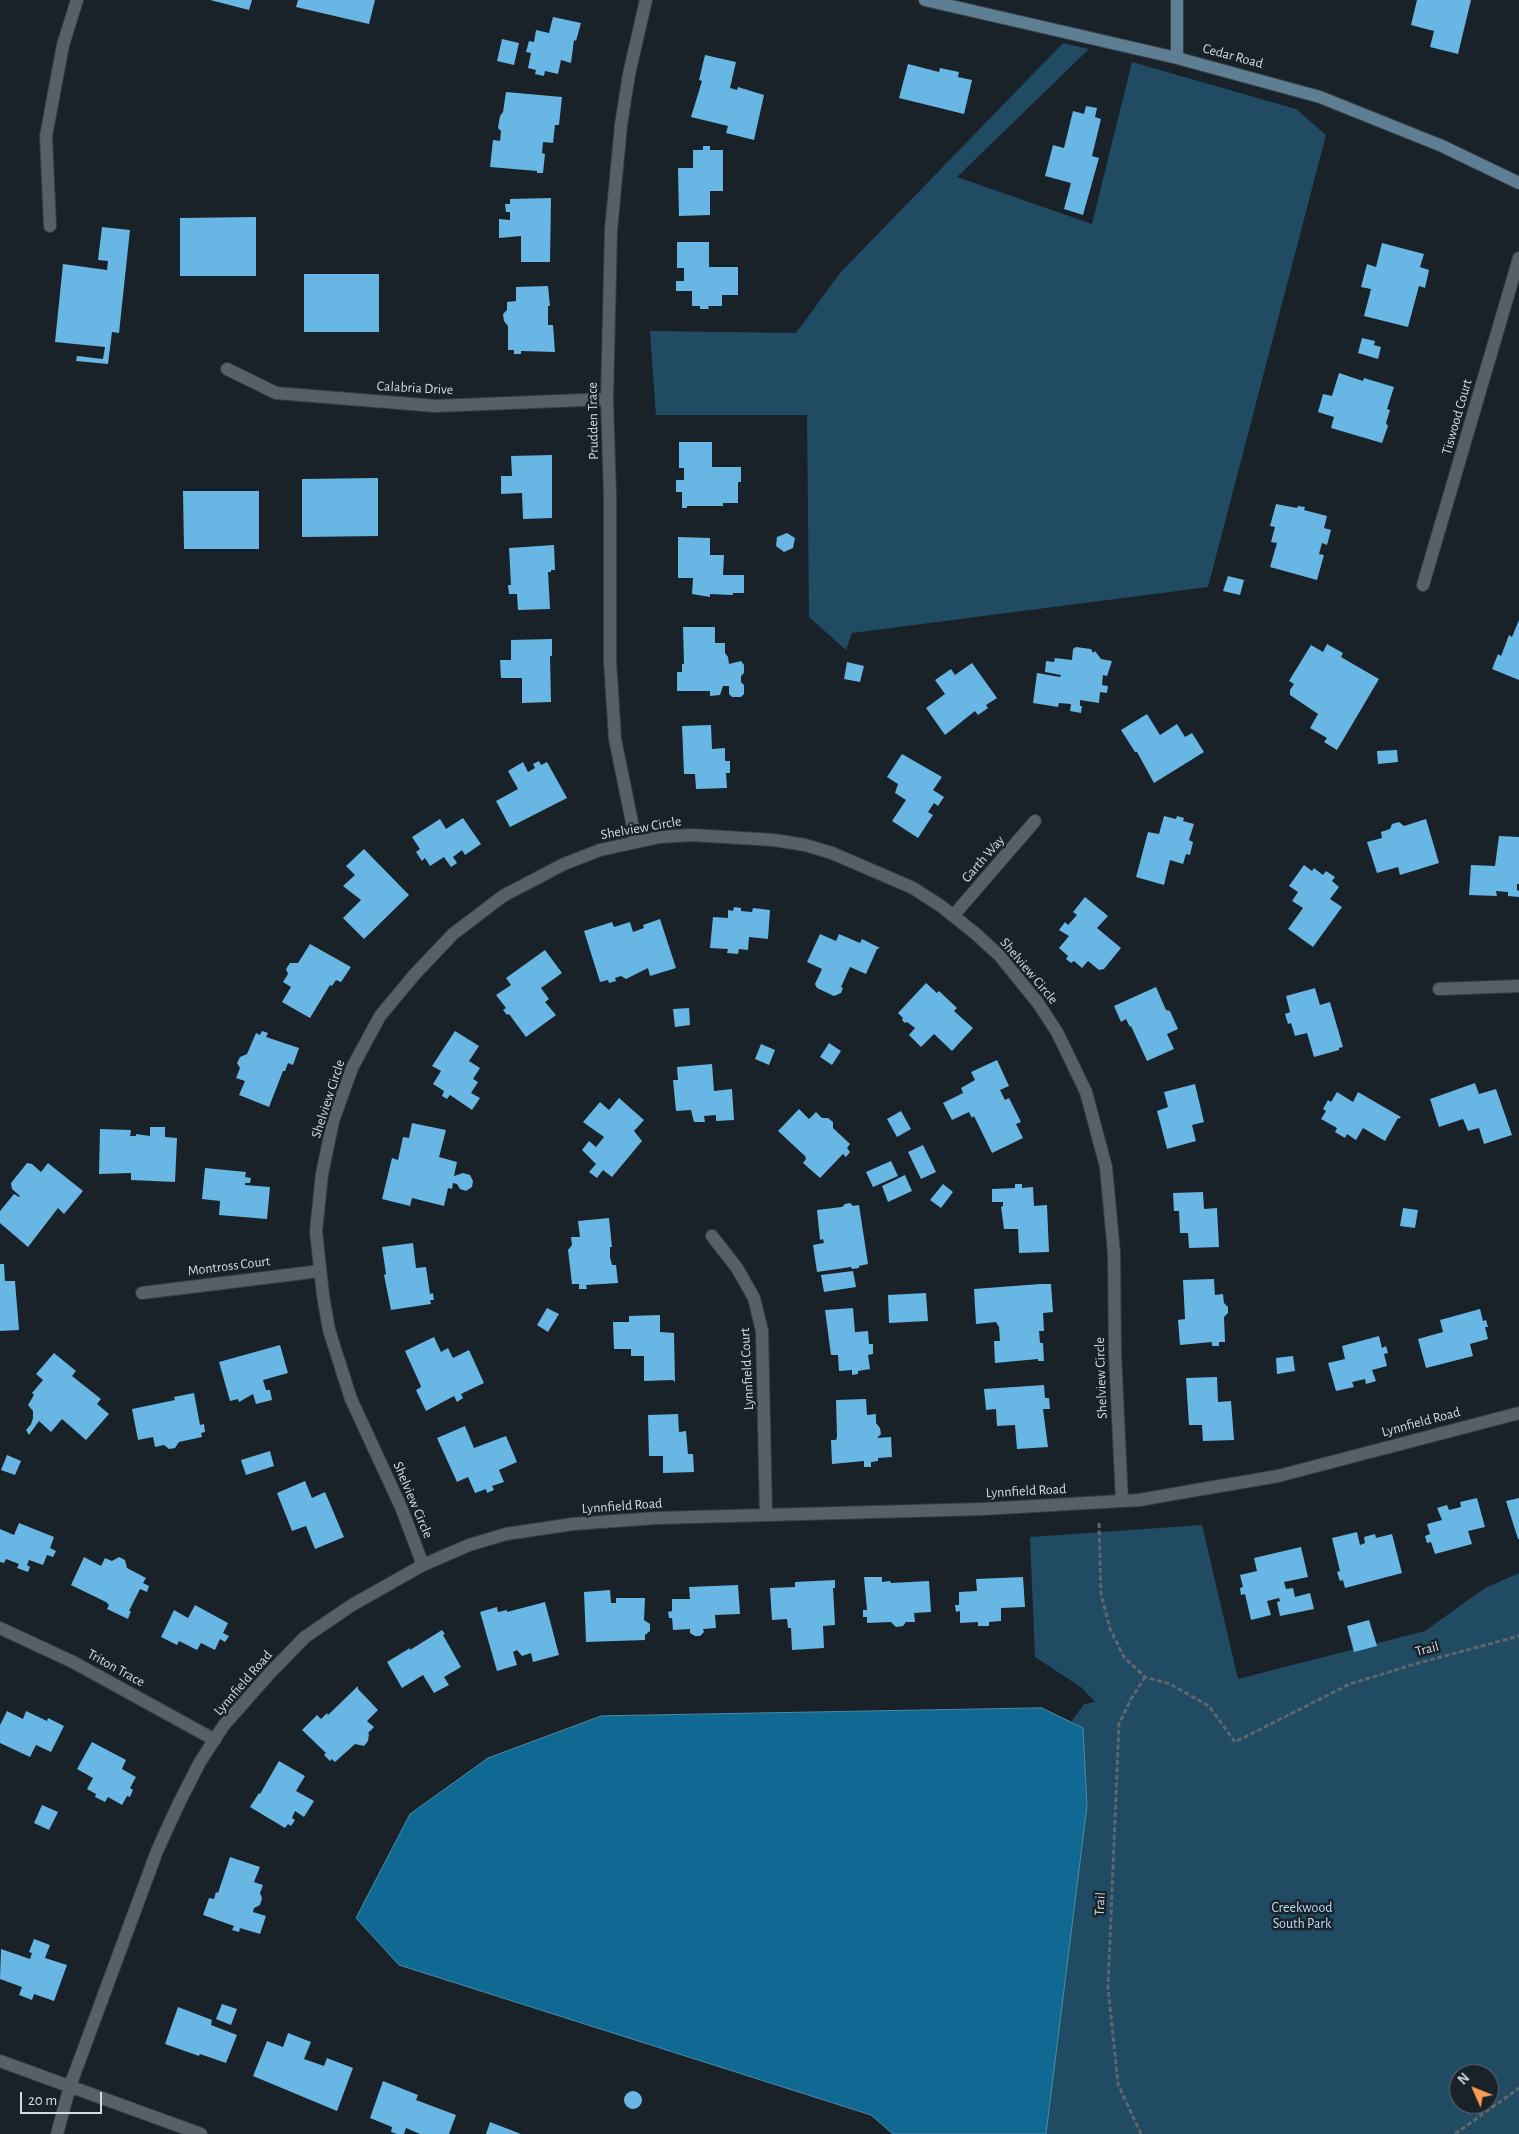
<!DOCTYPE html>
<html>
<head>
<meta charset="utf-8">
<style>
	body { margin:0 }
	#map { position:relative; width:1519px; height:2134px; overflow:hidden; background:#192229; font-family:"Alegreya Sans",sans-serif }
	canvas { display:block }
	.north { position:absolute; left:1449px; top:2064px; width:50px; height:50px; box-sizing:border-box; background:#192229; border:1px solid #646c72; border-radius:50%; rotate:314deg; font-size:14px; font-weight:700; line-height:20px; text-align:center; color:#d4dbdf }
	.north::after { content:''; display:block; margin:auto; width:18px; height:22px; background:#fd9d54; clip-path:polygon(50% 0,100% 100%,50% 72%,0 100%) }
	.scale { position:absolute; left:20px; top:2092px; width:82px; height:22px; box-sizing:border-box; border:2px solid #d4dbdf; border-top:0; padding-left:6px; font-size:15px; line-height:18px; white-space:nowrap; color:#d4dbdf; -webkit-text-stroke:4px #192229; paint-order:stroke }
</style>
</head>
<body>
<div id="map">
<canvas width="1519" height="2134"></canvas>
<div class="north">N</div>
<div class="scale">20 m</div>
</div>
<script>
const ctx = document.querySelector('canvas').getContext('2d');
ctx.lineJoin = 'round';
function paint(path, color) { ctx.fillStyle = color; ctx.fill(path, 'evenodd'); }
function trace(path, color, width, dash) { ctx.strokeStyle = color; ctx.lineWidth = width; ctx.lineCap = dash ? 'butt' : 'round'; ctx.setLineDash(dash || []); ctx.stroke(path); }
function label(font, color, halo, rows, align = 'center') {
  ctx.font = font + ' "Alegreya Sans",sans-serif'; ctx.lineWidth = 5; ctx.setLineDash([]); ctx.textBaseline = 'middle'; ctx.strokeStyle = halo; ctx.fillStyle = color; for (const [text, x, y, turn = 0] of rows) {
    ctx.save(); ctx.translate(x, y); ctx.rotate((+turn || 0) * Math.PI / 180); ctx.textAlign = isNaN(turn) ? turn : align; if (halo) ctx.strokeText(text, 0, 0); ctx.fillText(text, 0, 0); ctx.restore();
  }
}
const green = new Path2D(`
	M1063,43L1089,49L957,177L1092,224L1132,62L1296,109L1326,135L1208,587L852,633L846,650L809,617L807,415H656L650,331L796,333L840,273Z
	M1202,1525L1238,1679L1425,1631L1485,1588L1519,1573V2134H1011L1063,1733L1084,1704L1095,1702L1082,1688L1035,1657L1030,1537ZM1459,2074H1489V2104H1459Z`);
const water = new Path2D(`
	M1042,1708L1083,1728L1087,1806L1046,2134H893L871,2115L399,1965L356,1918L410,1814L488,1758L601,1716Z`);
const building = new Path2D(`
	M210,0H252L249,10Z
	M298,0H375L369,24L296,7Z
	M1417,0H1471L1458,54L1430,47L1434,31L1411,25Z
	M553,17L581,23L576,41L574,40L571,63L561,60L558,74L545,71L544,76L535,74L536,70L528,68L531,53L526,52L529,41L534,42L536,30L549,33Z
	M502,39L519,43L514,65L497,61Z
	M705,55L736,62L730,88L737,90L738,87L764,95L754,140L726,133L728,126L691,117L702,81L699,80Z
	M908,64L939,72L940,68L959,72L958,77L972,80L964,114L899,98Z
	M506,92L562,97L559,125H555L553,143L543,142L542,153L545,154L543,173H537V171L490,167L493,140L500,141L501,131L498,128L500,116L503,112Z
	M1086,106L1097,108L1095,117L1101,119L1092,156L1099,158L1083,215L1064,209L1071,183L1045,176L1053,145L1064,148L1073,111L1084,114Z
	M703,146H710V150H723V191H710V215L679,216L678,168H693V150H703Z
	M551,198L550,262H521V236L499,238V219L510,220V212H506L505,204H510V199Z
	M256,217V276H180V218Z
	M102,227L130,230L119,333L112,332L108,364L76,361L77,356L103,359L105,347L55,342L63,264L107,270L108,261L98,260Z
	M677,242H709V267H738V295H722V306H708L709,309H700V306H692V291H676V281H684V268H677Z
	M1382,243L1424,254L1420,267L1429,270L1425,288L1419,286L1408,327L1364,316L1371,289L1361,287L1367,264L1376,267Z
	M304,274H379V332H304Z
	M548,286L550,306H548V325H553L555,352L521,351V354H514V350H508V326L504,321L503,314L507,310V302L516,301V287Z
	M1362,338L1375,341L1374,345L1381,347L1378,359L1358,353Z
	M1339,373L1363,381L1364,378L1394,387L1387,409L1390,410L1386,423L1388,426L1382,443L1331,428L1334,417L1318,412L1323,394L1332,396Z
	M679,442H712V467H741V482H738V503H723V506H687V508H682V492H676V480H684V468H679Z
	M552,455V518L523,519L522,493L501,494V476H512L511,456Z
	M378,478V536L302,537V479Z
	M183,491H259V549H184Z
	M1276,504L1297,508L1298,506L1305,507L1304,510L1327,516L1324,528L1331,530L1327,545L1322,543L1319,554L1324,555L1317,580L1270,567L1277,543L1271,542L1275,527L1270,526Z
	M787,533L795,538L793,548L784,552L776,546L777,537Z
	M678,537L710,538V555H724L723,575H744V593H733V595L710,594V597L692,594L693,578H678Z
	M554,545L555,570H551V572H548L550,609L518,610L517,594H509L508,585H511L509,548Z
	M1228,576L1244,580L1240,595L1223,591Z
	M1519,620V680L1492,669L1498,654L1501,656L1509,635L1512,637Z
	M683,627H715V643H725V653L728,657L729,664L741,661L744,665V673L741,676V682L744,685V694L741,697H732L729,694V686H723L720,695L710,696V691H677V672H682V664H684Z
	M552,639V656H550L551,702L522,703V678H501L500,660H511V640Z
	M1327,644L1343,653L1341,657L1379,679L1337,750L1324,742L1327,738L1310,728L1318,714L1290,695V690L1294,684L1289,681L1311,645L1323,652Z
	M1076,647L1091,649L1093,653L1095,651L1101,659L1112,661L1107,676L1103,675L1102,685L1108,686L1107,693L1100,692L1099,703L1080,700V706H1082L1081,713L1070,711L1071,704L1059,703L1058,707L1033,703L1037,673L1060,677L1061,675L1045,672L1046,661L1054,662L1055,658L1072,660L1073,649Z
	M847,662L864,666L860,682L844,679Z
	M972,663L997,698L986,705L988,708L978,715L975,711L945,735L926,708L945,694L935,680L951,669L955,675Z
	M1147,714L1160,735L1177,724L1185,737L1192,733L1204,752L1154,783L1137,752H1135L1121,730Z
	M711,725L712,749L725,748V761H730V773H726L727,788L696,789L695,774H684L682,726Z
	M1397,750L1398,762L1378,764L1377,751Z
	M902,754L942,777L933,790L944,797L938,806L934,803L928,812L933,815L918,838L892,821L906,800L895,793L898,784L887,777Z
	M539,761L541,765L547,762L567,798L510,827L496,801L518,789L508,771L523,762L528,772L535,768L533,764Z
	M1164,816L1176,819L1177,816L1184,818L1183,821L1194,824L1189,840L1193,842L1190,855L1186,854L1183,864L1170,860L1164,885L1136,877L1148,832L1159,834Z
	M463,818L481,844L465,855L462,850L453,857L457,863L451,867L444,857L430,866L425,858L422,861L416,852L420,849L412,837L440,819L446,829Z
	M1426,819L1439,863L1400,875L1398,867L1377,873L1367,842L1382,838L1381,832L1390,829L1392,824L1399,822L1404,826Z
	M1499,836L1519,837V884H1517V890L1519,891V897L1508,896V892L1496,891L1497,896L1469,895L1471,865L1495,866Z
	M364,849L409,895L364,939L343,918L361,900L343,886L355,875L346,866Z
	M1304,865L1312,871L1314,868L1323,875L1326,871L1335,877L1332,881L1339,887L1330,899L1342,907L1313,947L1288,929L1303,908L1292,901L1298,892L1289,886Z
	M1085,897L1108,916L1097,928L1121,948L1104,969L1099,970L1088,961L1082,968L1074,961L1071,963L1066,959L1068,956L1059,948L1069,936L1059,930L1065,922L1068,925L1077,915L1073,912Z
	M734,907L741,908V911L752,912L753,908L770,910L768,939L749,937L748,950L739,949L738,954L727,953L728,949L710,948L713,917L728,918V910L733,911Z
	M660,919L676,968L650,976L648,968L626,979L621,976L615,978L616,981L609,983L608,980L600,982L584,931L612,922L614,927L630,922L633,932L644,928L643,925Z
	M820,934L836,941L839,934L860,943L862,939L880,948L877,949L866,974L850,967L841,987L843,988L841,993L834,996L817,988L815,984L822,969L807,962Z
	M310,944L351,967L341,982L336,980L332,986L330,985L310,1018L282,1002L291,987L283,982L288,974L286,969L290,963H298Z
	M545,950L562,973L541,988L549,999L545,1002L556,1015L526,1037L509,1014L507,1015L503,1010L506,1008L496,995L511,985L506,978Z
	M926,983L937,993L939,991L957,1008L954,1011L973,1028L952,1051L934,1034L921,1047L909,1035L915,1028L907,1022L905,1023L902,1020L903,1018L898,1013Z
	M1156,987L1166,1010L1170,1011L1178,1029L1167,1034L1174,1049L1147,1061L1131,1026L1130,1027L1126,1019L1121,1022L1114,1006Z
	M1315,988L1320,1005L1330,1002L1343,1047L1339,1048V1050L1314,1057L1307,1033L1295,1036L1291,1023L1288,1024L1285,1014L1290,1012L1286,996Z
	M689,1008L690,1025L675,1027L673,1009Z
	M262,1031L268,1033L266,1037L299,1048L293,1065L288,1063L285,1071H283L269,1107L239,1095L245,1081L236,1078L240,1068L237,1063L240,1057L247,1054L256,1033L260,1035Z
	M455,1031L479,1046L469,1061L480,1068L473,1079L478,1082L471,1093L480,1098L472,1110L450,1095L447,1099L442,1096L444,1091L433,1084L441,1071L432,1066Z
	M829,1043L841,1051L832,1065L820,1057Z
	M761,1044L775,1050L769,1065L755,1059Z
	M997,1060L1009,1086L1000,1090L1005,1100L1009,1098L1021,1122L1016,1124L1023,1138L992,1153L974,1116L972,1118L969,1112L952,1120L943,1103L963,1093L961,1088L975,1080L971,1072Z
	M712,1064L714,1091L732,1089L734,1120L716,1121V1115L704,1116L705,1122H694L691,1110L676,1111L673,1080H678L677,1067Z
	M1475,1083L1479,1094L1496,1089L1512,1135L1484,1144L1479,1128L1468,1131L1463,1119L1439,1127L1430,1099Z
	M1195,1084L1204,1122L1192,1125L1196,1141L1167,1149L1157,1111L1168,1107L1164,1092Z
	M1337,1092L1353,1102L1358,1092L1401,1117L1399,1119L1398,1118L1385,1141L1363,1128L1356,1140L1347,1134L1345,1138L1335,1132L1337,1128L1321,1119L1326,1111L1323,1109L1328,1100L1331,1102Z
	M619,1098L644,1120L634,1131L642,1141L612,1177L603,1170L597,1178L589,1172L596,1164L582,1150L589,1141L596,1147L604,1137L583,1122L600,1102L609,1110Z
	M799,1109L809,1119L816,1112L822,1118H828L833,1122V1128L850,1144L847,1148L850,1152L846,1157L843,1154L820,1178L803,1163L806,1159L805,1156L778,1131Z
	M901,1111L911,1129L897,1137L887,1119Z
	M412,1123L446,1130L439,1157L457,1162L454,1176L463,1173L470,1175L473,1181L472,1187L466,1191L460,1189L457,1184L453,1183L452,1189L448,1188L444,1206L412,1198L410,1206L382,1199L392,1158L398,1160L403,1137L409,1138Z
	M150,1127H165V1137L177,1138L175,1182L131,1180V1173L99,1174L100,1129L131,1130L130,1136H136V1134L150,1136Z
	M923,1145L936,1172L921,1179L908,1152Z
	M891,1161L898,1176L873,1187L866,1172Z
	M27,1163L32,1164L41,1172L48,1163L83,1191L64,1214L58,1208L28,1247L0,1223V1211L14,1194L19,1197L20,1196L12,1189L11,1183Z
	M205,1168L246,1172L245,1177L251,1178L250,1183H245V1185L270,1187L267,1219L219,1215L220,1201L202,1199Z
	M905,1175L912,1191L888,1202L882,1186Z
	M943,1184L953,1192L941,1208L930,1200Z
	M1015,1184H1022V1188L1033,1187L1034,1206L1047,1205L1049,1252L1019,1253L1018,1229H1004L1001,1207L1003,1206V1202H992V1189L1015,1188Z
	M1203,1192L1204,1209L1217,1208L1219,1247L1189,1248L1188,1233H1180L1179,1211H1174L1173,1193Z
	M850,1203L853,1206L859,1205L868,1264L859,1266V1268L852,1269L851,1267L817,1272L813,1245L824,1243L823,1239L820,1240L817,1210L842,1207L845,1204Z
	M1403,1208L1418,1210L1415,1228L1400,1226Z
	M609,1218L612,1247H610V1257L612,1265H616L618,1283L586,1285L587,1289H579V1284H572L568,1250L572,1245L571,1237H580L578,1221Z
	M413,1243L416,1268L426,1267L430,1294L433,1293L434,1300H430L431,1304L391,1310L384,1275L386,1274L382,1247Z
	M0,1264H4L5,1281H15L19,1330L0,1331Z
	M853,1271L856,1287L824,1292L821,1275Z
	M1214,1279L1215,1295L1223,1294L1224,1303L1228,1307V1313L1224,1317L1225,1342H1219V1346H1212V1342L1180,1345L1178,1320L1185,1319L1183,1280Z
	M1040,1284H1051L1053,1312L1043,1313L1044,1331H1039L1040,1343H1043L1044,1361H1038V1359L995,1363L994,1341H1000L999,1327L996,1322L976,1324L974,1289Z
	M926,1293L928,1321L889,1323L888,1295Z
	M547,1308L559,1314L548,1332L537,1325Z
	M853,1308L855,1332L868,1331L869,1344H873V1354L868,1355L870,1369L858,1371V1374L852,1375V1370L839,1371L838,1355H831L825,1310Z
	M1480,1309L1483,1321L1486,1320L1488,1327H1485L1488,1339L1470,1344L1473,1356L1426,1368L1418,1339L1443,1332L1440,1320Z
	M660,1315V1332L674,1333L675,1382L673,1380L644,1381V1356H631V1349H614L613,1322H629V1316Z
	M1379,1336L1382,1348L1386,1346L1388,1353L1384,1354L1387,1366L1372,1370L1376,1381L1366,1384L1365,1379L1352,1382L1354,1387L1336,1391L1328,1363L1345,1359L1342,1346Z
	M434,1337L441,1352L448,1348L453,1358L469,1350L484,1383L461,1394L463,1398L457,1402L454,1396L426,1411L416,1390L421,1387L420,1384L405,1351Z
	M280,1345L288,1373L263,1380L266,1390H270L272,1400L256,1404L253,1394L239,1402L238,1399L230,1401L219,1362Z
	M54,1353L76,1371L72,1376L101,1399L97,1404L109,1414L86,1440L62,1419L51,1432L39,1421L29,1435L26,1430L31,1424L33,1418V1411L28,1405L34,1395L32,1393L43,1380L36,1374Z
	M1293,1356L1295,1371L1277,1374L1276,1358Z
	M1217,1377L1218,1402L1231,1401L1234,1440L1203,1441L1202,1425H1189L1186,1378Z
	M1044,1385L1045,1398H1049L1050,1409H1043L1048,1447L1017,1449L1015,1425L997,1426L996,1409L986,1410L984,1389Z
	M194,1393L200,1425L204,1424L205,1432L201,1433L202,1437L179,1442L175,1448L169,1449L164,1445L155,1447L153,1437L138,1440L132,1409L175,1400L174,1397Z
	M866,1399L867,1415L876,1414V1423L880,1428L881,1434L877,1438L891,1437L892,1457L878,1458V1461L871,1462V1467H864V1461L832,1464L831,1440H836L837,1437L836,1400Z
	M678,1414L679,1432L686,1431L688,1454H693L694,1472L663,1473V1456H649L648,1415Z
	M465,1426L474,1448L506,1436L517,1462L499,1470L504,1482L492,1486L494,1490L487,1493L486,1489L475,1493L468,1477L457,1482L437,1438Z
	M270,1451L274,1466L246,1475L241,1460Z
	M7,1455L21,1461L15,1475L1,1470Z
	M305,1481L312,1498L325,1492L344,1537L315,1549L306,1526L292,1531L277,1493Z
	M1477,1498L1485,1527L1468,1531L1472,1544L1435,1554L1431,1542L1427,1543L1425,1536L1430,1534L1427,1524L1442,1520L1437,1508L1447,1505L1449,1510L1461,1507L1460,1502Z
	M1519,1498V1539H1518L1506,1501Z
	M19,1523L54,1537L50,1548L56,1551L53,1557L47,1555L43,1565L29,1560L27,1565L30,1567L28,1572L17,1568L19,1564L6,1559L4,1563L0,1562V1529L14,1535Z
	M1357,1532L1360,1545L1365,1543L1364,1537L1375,1534L1376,1538L1392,1534L1402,1573L1345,1588L1343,1580L1340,1581L1337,1572L1340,1571L1332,1538Z
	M1301,1547L1308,1577L1284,1582L1286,1589L1293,1588L1295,1597L1310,1593L1314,1609L1280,1616L1277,1602L1280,1601L1279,1598L1267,1601L1271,1615L1251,1620L1245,1594L1241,1595L1240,1588L1243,1587L1240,1575L1257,1571L1254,1558Z
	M84,1557L101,1566L105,1558L112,1561L119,1557L125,1560L127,1568L146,1578L143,1583L149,1586L147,1592L140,1589L129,1611H131L128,1619L107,1609L109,1605L106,1602L71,1585Z
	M864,1577H882V1582L890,1581L891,1583L929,1581L931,1612L914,1613L915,1622H906L903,1626L896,1627L891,1622L867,1623V1617H863V1610H867Z
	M1023,1577L1025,1607L1001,1608V1621L989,1622V1626H978V1622L960,1623V1611L956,1612L955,1605H959V1592L977,1591L976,1579Z
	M835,1580V1588H833L835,1625L823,1626L824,1648L792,1650L791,1628H788L787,1619L772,1620L770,1588L795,1587V1582Z
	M738,1585L740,1614L715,1615L716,1628L703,1629L704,1632L700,1636H695L690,1633V1629L673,1630L672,1618H669L668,1612L672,1611V1599H690L689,1587Z
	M610,1590L611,1603H616V1598H645L644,1620L650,1624V1631L645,1635V1640L586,1642L584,1592Z
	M545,1602L559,1655L533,1662L531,1653L522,1656L517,1650L513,1652L517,1665L497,1671L480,1612L497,1607L498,1612L507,1610V1612Z
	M195,1605L228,1623L223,1633L229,1636L225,1642L220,1639L215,1650L201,1643L197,1650L179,1641L177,1645L161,1637L174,1610L188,1618Z
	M1369,1620L1377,1646L1354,1652L1347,1626Z
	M442,1630L445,1634L443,1635L461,1667L444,1677L449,1685L434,1693L423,1675L402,1688L387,1662L410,1648V1650Z
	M358,1686V1689L378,1710L367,1721L374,1727L368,1733L369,1734L368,1741L364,1746L355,1744L335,1762L332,1759L330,1761L324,1755L326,1753L302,1730L317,1715L321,1719L327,1713L328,1715Z
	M7,1711L23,1719L26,1711L47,1721L48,1718L64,1726L51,1752L36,1745L30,1757L0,1743V1725Z
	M92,1742L126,1760L122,1769L136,1777L130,1788L133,1790L130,1797L127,1796L122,1805L108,1797L105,1802L95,1797L96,1794L87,1789L93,1778L77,1769Z
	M279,1761L305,1776L296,1791L314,1801L304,1817L295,1811L292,1818L295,1820L291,1826L288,1824L285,1828L250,1807L259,1793L260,1794Z
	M42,1805L58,1812L49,1830L34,1823Z
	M230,1857L260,1867L254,1882L263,1885L260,1893L262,1898L260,1905L254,1908L253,1912L266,1916L260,1934L240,1928L239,1932L232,1930L234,1926L203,1915L209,1898L214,1899L216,1892L218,1893Z
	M34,1939L50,1945L45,1958L67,1965L54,2001L34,1994L32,2000L19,1995L22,1987L0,1979L1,1949L30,1959L32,1953L29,1952Z
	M222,2004L237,2009L231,2025L216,2019Z
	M178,2007L212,2020L211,2025L237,2035L226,2063L200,2054L199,2056L165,2044Z
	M288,2033L311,2042L304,2059L324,2066L327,2058L353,2068L337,2111L253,2076L267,2041L283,2047Z
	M383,2081L418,2095L416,2100L456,2115L449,2134H420L406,2128L404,2134H397L391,2132L392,2127L370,2118Z
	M624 2100a9 9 0 1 1 18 0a9 9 0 1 1-18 0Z
	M490,2122L521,2134H486Z`);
const path = new Path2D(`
	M1099,1523L1101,1594L1110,1629L1124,1657L1145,1677L1170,1684L1209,1706L1235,1742L1350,1684L1415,1664L1519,1636
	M1141,2134L1118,2084L1108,1987L1119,1724L1131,1699L1145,1677
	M1455,2134L1519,2088`);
const lane = new Path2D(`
	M50,226L46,136L63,45L77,0`);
const street = new Path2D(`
	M227,369L276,393L436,406L607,399
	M1423,585L1519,258
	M636,842L615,739L610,661V496L607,399L611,230L621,125L629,74L646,0
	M953,916L1035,821
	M1439,989L1519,986
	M712,1236L737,1268L754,1298L762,1331L766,1515
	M142,1293L320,1271
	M423,1565L401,1507L351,1399L329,1330L323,1295L316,1231L322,1174L333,1121L352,1068L380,1016L415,974L453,934L503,896L564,864L600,850L660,837L692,835L774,840L805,845L832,853L913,888L941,906L976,934L1000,956L1038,1003L1057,1032L1086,1092L1106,1167L1114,1253L1115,1354L1122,1501
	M0,1628L73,1662L215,1740
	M0,2061L201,2134
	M57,2134L70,2086L157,1851L179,1803L200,1762L224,1725L270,1673L305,1637L352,1605L423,1565L469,1545L506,1534L573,1524L657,1518L983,1509L1139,1500L1278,1476L1519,1413`);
const secondary = new Path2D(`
	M925,0L1177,58L1320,97L1442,146L1519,183
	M1177,58V0`);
const streetNames = [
	["Cedar Road",1233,56,15],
	["Calabria Drive",415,388,3],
	["Tiswood Court",1457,417,-74],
	["Prudden Trace",593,421,-91],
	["Shelview Circle",641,828,-10],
	["Garth Way",983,859,-49],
	["Shelview Circle",1029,971,50],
	["Shelview Circle",328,1099,-72],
	["Montross Court",229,1266,-7],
	["Lynnfield Court",747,1369,-93],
	["Shelview Circle",1101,1378,-92],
	["Lynnfield Road",1421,1422,-15],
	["Lynnfield Road",1026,1491,-3],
	["Shelview Circle",413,1500,67],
	["Lynnfield Road",622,1506,-4],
	["Trail",1427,1649,-15],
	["Triton Trace",116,1668,29],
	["Lynnfield Road",243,1683,-49],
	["Trail",1100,1904,-87]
];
const parkNames = [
	["Creekwood",1302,1908],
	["South Park",1302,1924]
];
paint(green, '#204b63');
paint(water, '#0f6992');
trace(water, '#4a8ba9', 1);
paint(building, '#68b6e3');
trace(lane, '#363e42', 14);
trace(street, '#363e42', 14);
trace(secondary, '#363e42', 14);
trace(path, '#5e666c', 3, [5, 2.5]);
trace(lane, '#556068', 12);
trace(street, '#556068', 12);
trace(secondary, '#5d7e93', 12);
label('14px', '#d4dbdf', '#192229', streetNames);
label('14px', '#b7ddf5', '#192229', parkNames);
</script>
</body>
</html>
